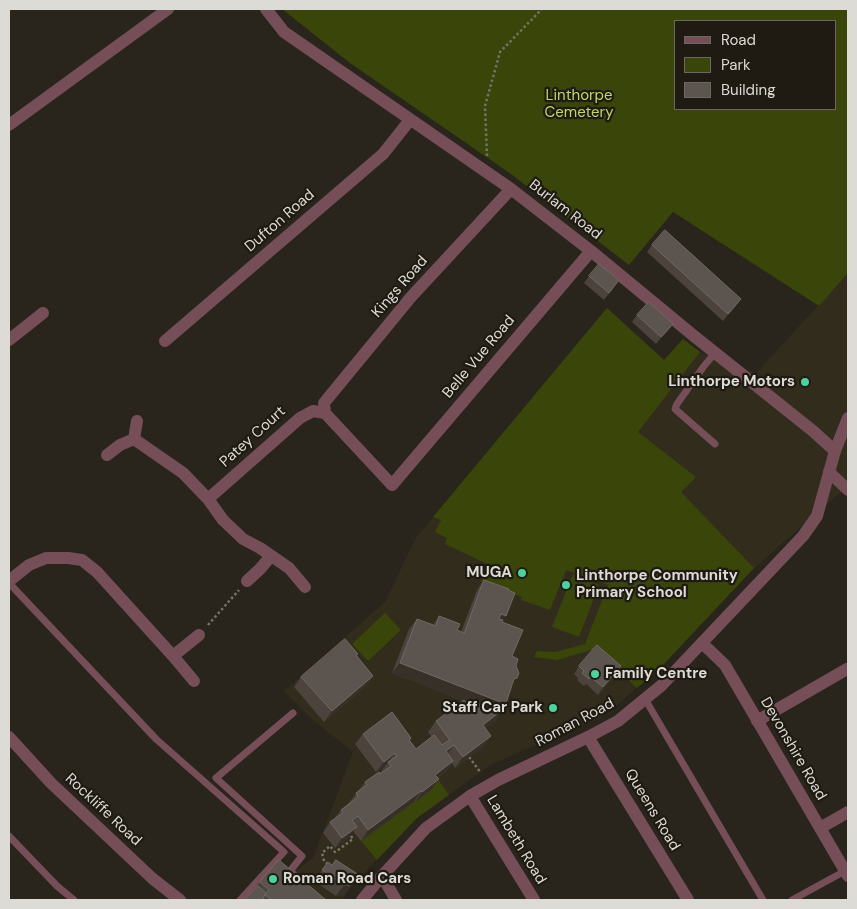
<!DOCTYPE html>
<html>
<head>
<meta charset="utf-8">
<style>
	body { margin:0 }
	#map { position:relative; width:857px; height:909px; overflow:hidden; background:#29251c; font-family:"DM Sans",sans-serif }
	canvas { display:block }
	.frame { position:absolute; inset:0; border:10px solid #dddbd5; pointer-events:none }
	.legend { position:absolute; left:674px; top:20px; width:162px; height:90px; box-sizing:border-box; background:#1f1b13; border:1px solid #6b6861; margin:0; padding:6px 9px; list-style:none; font-size:15px; color:#dddbd5 }
	.legend li { display:flex; align-items:center; gap:10px; height:25px }
	.legend b { width:25px; border:1px solid #6b6861 }
</style>
</head>
<body>
<div id="map">
<canvas width="857" height="909"></canvas>
<div class="frame"></div>
<ul class="legend">
<li><b style="height:6px;background:#764e58"></b>Road</li>
<li><b style="height:14px;background:#3a4509"></b>Park</li>
<li><b style="height:14px;background:#5c544e"></b>Building</li>
</ul>
</div>
<script>
const ctx = document.querySelector('canvas').getContext('2d');
ctx.lineJoin = 'round';
function paint(path, color) { ctx.fillStyle = color; ctx.fill(path, 'evenodd'); }
function trace(path, color, width, dash) { ctx.strokeStyle = color; ctx.lineWidth = width; ctx.lineCap = dash ? 'butt' : 'round'; ctx.setLineDash(dash || []); ctx.stroke(path); }
function label(font, color, halo, rows, align = 'center') {
  ctx.font = font + ' "DM Sans",sans-serif'; ctx.lineWidth = 4.5; ctx.setLineDash([]); ctx.textBaseline = 'middle'; ctx.strokeStyle = halo; ctx.fillStyle = color; for (const [text, x, y, turn = 0] of rows) {
    ctx.save(); ctx.translate(x, y); ctx.rotate((+turn || 0) * Math.PI / 180); ctx.textAlign = isNaN(turn) ? turn : align; if (halo) ctx.strokeText(text, 0, 0); ctx.fillText(text, 0, 0); ctx.restore();
  }
}
const built = new Path2D(`
	M848,273V486L754,568L663,665L617,705L600,718L492,764L417,818L353,884L342,900H254L313,858L353,752L313,720L284,691L385,602L415,539L607,308L664,360L683,339L700,352L756,373Z`);
const green = new Path2D(`
	M282,9H848V273L819,306L673,212L629,265L511,174L350,63ZM836,21V109H676V21Z
	M607,308L664,360L683,339L700,352L638,432L696,477L681,492L754,568L663,665L637,688L595,649L557,660L534,657L537,651L555,652L585,644L608,585L566,570L550,610L521,600L522,597L481,581L487,564L445,544L447,538L435,532L441,520L433,517Z
	M573,574L599,585L579,637L552,627Z
	M385,613L401,630L368,661L352,644Z
	M437,778L449,795L417,818L377,860L361,841L414,802V803L431,790Z`);
const path = new Path2D(`
	M487,156L485,106L500,52L542,9
	M208,625L239,590
	M469,757L481,773
	M328,864L324,861L322,853L330,846L335,852L337,851L353,839L349,833`);
const service = new Path2D(`
	M715,444L675,409L677,404L704,366L715,353
	M9,583L156,739L284,852L240,900
	M645,699L763,900
	M293,713L216,778L302,856L290,871L296,876
	M9,836L57,886L74,900
	M792,900L845,871`);
const minor = new Path2D(`
	M266,9L284,32L511,189L591,251L694,336L813,431L835,451
	M9,125L168,9
	M9,340L43,313
	M165,341L383,154L410,120
	M325,413L392,485L591,251
	M325,413L324,403L411,297L511,189
	M134,439L137,421
	M107,455L120,445L134,439L183,473L208,499L223,520L243,539L260,548L289,568L305,587
	M829,472L848,490
	M208,499L300,418L313,411L325,413
	M9,581L29,565L46,558H68L82,560L97,572L173,656L194,681
	M247,581L260,569L271,556
	M702,643L725,665L848,876
	M173,656L199,635
	M757,721L847,669L848,670
	M9,737L51,783L153,879L180,900
	M588,737L688,900
	M470,796L534,900
	M820,828L848,812
	M382,876L396,900`);
const tertiary = new Path2D(`
	M362,900L382,876L426,828L470,796L498,780L588,737L618,721L662,685L803,536L817,516L835,451L848,418`);
const wall = new Path2D(`
	M652,245L736,306L723,321L647,252Z
	M589,276L619,280L604,300L584,283Z
	M637,315L673,324L668,331L656,344L632,322Z
	M484,580L502,622L516,666L512,684L506,703L495,721L485,728L491,736L483,747L455,768L452,763L446,772L437,778L431,790L414,803V802L361,841L353,831L349,837L335,848L323,833L330,822L334,819L341,810L348,804L365,782L381,774L380,773L386,765L376,772L355,744L363,734L411,738L410,740L416,749L432,737L428,732L436,721L463,701L392,673L409,629L417,619L433,625L439,616L457,630L461,632L477,590ZM466,702L472,705L469,707Z
	M357,656L373,676L366,686L324,722L294,687L301,677Z
	M579,666L616,674L598,695L586,684L584,686L577,680L578,678L574,674Z
	M328,862L351,886L342,896H336L314,881Z
	M260,882L326,900H245Z`);
const shadedWall = new Path2D(`
	M741,299L736,306L723,321L728,314Z
	M673,324L668,331L656,344L661,337Z
	M501,614L506,616L498,627L493,625Z
	M400,663L498,701L490,712L392,673Z
	M621,666L616,674L598,695L603,687Z
	M373,676L366,686L324,722L332,711Z
	M502,710L495,721L475,736L483,725Z
	M491,736L483,747L455,768L463,757Z
	M454,745L446,756V751Z
	M395,753L388,763V762L386,765L376,772L384,762Z
	M453,761L446,772L428,785L435,775Z
	M439,779L431,790L414,803L422,792Z
	M421,791L414,802L361,841L368,830Z
	M357,827L349,837L335,848L342,838Z
	M359,875L351,886L342,896H336L344,885Z`);
const building = new Path2D(`
	M665,230L741,299L728,314L652,245Z
	M599,264L619,280L609,293L589,276Z
	M649,302L673,324L661,337L637,315Z
	M484,580L509,589L508,590L515,593L506,616L501,614L499,619L503,620L502,622L523,630L512,656L518,659L516,666L519,673L517,678L514,679L506,703H505L502,710L483,725L491,736L463,757L454,745L446,751L453,761L435,775L439,779L422,792L421,791L368,830L358,816L352,820L357,827L342,838L330,822L343,813L341,810L358,797L356,793L367,785L365,782L379,772L380,774L391,766L388,762L397,756L395,753L384,762L363,734L392,712L411,738L409,740L416,749L434,735L442,745L450,740L436,721L464,700L469,707L477,701L486,713L496,706L498,701L400,663L417,619L436,626L439,616L460,624L457,630L464,633Z
	M345,639L358,654L356,655L373,676L332,711L301,677Z
	M597,645L621,666L603,687L591,677L589,679L582,673L584,671L579,666Z
	M279,860L326,900H272L265,895L269,890L260,882Z
	M336,860L359,875L350,885H344L322,870L328,862L332,865Z
	M258,886L266,893L263,898L265,900H245Z`);
const markers = [
	[805,382,5,"#47d49d"],
	[522,573,5,"#47d49d"],
	[566,585,5,"#47d49d"],
	[595,674,5,"#47d49d"],
	[553,708,5,"#47d49d"],
	[273,879,5,"#47d49d"]
];
const parkNames = [
	["Linthorpe",579,96],
	["Cemetery",579,113]
];
const streetNames = [
	["Burlam Road",565,210,38],
	["Dufton Road",280,221,-41],
	["Kings Road",400,287,-49],
	["Belle Vue Road",479,357,-50],
	["Patey Court",253,437,-42],
	["Roman Road",575,723,-28],
	["Devonshire Road",793,749,60],
	["Rockliffe Road",103,810,43],
	["Queens Road",652,810,59],
	["Lambeth Road",516,840,59]
];
const poiNames = [
	["Linthorpe Motors",795,382],
	["MUGA",512,573],
	["Linthorpe Community",576,576,"left"],
	["Primary School",576,593,"left"],
	["Family Centre",605,674,"left"],
	["Staff Car Park",543,708],
	["Roman Road Cars",283,879,"left"]
];
paint(built, '#322c1d');
paint(green, '#3a4509');
trace(path, '#76726b', 2.5, [2.5, 2.5]);
trace(service, '#764e58', 7);
trace(minor, '#764e58', 12);
trace(tertiary, '#764e58', 12);
paint(wall, '#4c433d');
paint(shadedWall, '#373029');
paint(building, '#5c544e');
trace(building, '#706963', 1);
for (const [x, y, r, color] of markers) { const dot = new Path2D(); dot.arc(x, y, r, 0, 2 * Math.PI); ctx.fillStyle = color; ctx.fill(dot); trace(dot, '#1f1b13', 2); }
label('15px', '#c2da5c', '#1f1b13', parkNames);
label('15px', '#dddbd5', '#1f1b13', streetNames);
label('bold 15px', '#dddbd5', '#1f1b13', poiNames, 'right');
</script>
</body>
</html>
